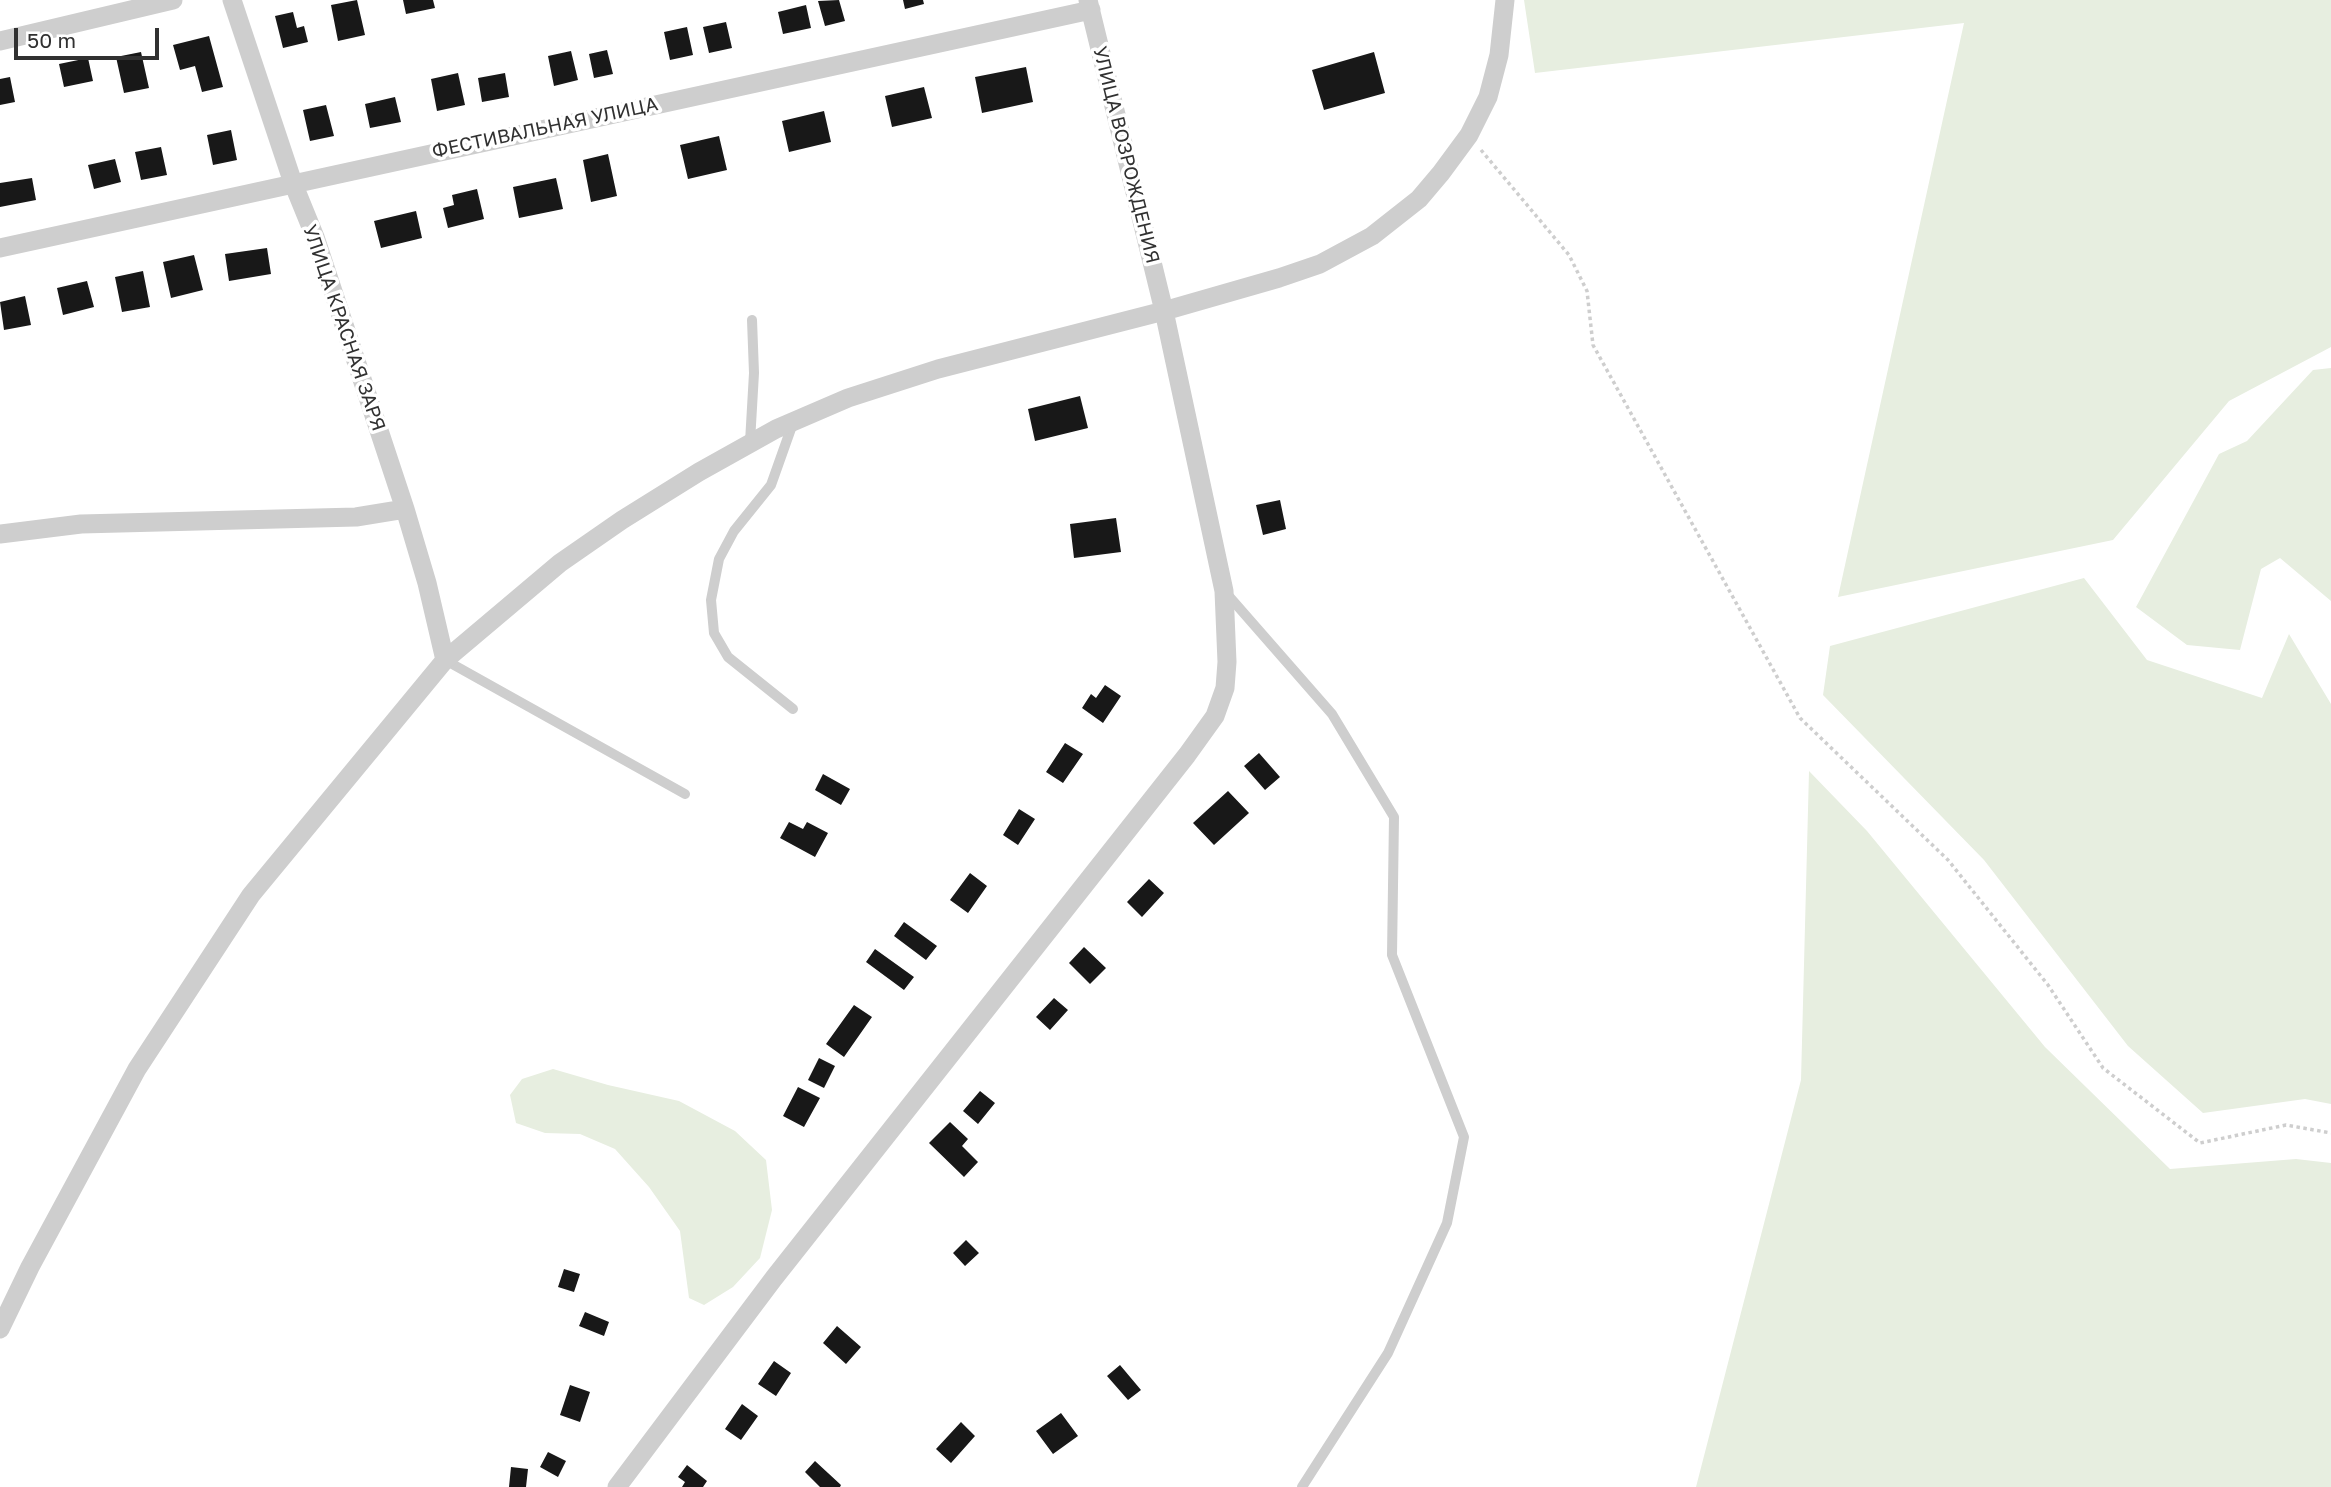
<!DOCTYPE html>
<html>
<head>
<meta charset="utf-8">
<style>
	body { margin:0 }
	#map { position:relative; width:2331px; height:1487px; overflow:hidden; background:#fff; font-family:"Golos Text",sans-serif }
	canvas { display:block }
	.scale { position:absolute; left:14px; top:28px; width:145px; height:32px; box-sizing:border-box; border:4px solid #313131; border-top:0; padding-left:9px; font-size:21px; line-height:24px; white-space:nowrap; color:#313131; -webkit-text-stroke:5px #fff; paint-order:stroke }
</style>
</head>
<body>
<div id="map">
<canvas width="2331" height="1487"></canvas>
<div class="scale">50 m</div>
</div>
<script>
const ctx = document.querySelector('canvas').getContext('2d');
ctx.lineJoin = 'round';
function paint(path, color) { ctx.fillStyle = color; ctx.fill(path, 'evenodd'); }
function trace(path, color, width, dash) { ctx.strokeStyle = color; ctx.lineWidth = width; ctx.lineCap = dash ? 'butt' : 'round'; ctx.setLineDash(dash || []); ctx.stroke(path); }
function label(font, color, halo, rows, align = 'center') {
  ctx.font = font + ' "Golos Text",sans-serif'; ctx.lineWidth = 7; ctx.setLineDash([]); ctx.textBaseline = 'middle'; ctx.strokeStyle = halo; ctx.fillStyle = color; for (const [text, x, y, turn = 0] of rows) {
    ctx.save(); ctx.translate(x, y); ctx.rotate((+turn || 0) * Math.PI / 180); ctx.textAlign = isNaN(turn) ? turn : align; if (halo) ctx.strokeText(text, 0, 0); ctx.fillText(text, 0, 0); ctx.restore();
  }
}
const green = new Path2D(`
	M1524,0H2331V347L2229,401L2113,540L1838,597L1964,23L1535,73Z
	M2331,368V601L2280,558L2261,569L2240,650L2187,645L2136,607L2219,454L2247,441L2313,370Z
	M2084,578L2147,660L2262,698L2289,634L2331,704V1104L2305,1099L2203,1113L2128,1046L1984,860L1823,695L1830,646Z
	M1809,771L1867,831L2045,1047L2170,1169L2296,1159L2331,1163V1487H1696L1801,1080Z
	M553,1069L608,1085L679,1101L735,1131L766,1160L772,1210L760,1258L733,1287L704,1305L689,1298L680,1231L649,1187L615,1149L580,1134L545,1133L516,1123L510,1095L522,1079Z`);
const building = new Path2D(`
	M357,0L365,35L338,41L331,5Z
	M403,0H433L435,8L406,14Z
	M839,0L845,21L825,26L818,1Z
	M903,0H923L924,4L905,9Z
	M806,5L811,28L783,34L778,12Z
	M293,12L297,28L304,26L308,42L283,48L275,16Z
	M726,22L732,48L709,53L703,27Z
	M687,27L693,55L670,60L664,32Z
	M209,36L223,87L202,92L195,66L180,70L173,45Z
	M607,50L613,74L594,78L589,54Z
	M571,51L578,80L554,86L548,56Z
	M141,52L149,88L124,93L116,57Z
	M1374,52L1385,93L1324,110L1312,70Z
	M88,58L93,81L64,87L59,64Z
	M1026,67L1033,102L982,113L975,77Z
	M458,73L465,105L437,111L431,79Z
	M505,73L509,97L482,102L478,78Z
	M10,77L15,102L0,105V79Z
	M924,87L932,118L892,127L885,96Z
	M395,97L401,122L370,128L365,104Z
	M326,105L334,136L310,141L303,110Z
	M824,111L831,142L789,152L782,121Z
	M231,130L237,160L213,165L207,135Z
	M719,136L727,170L688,179L680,145Z
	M161,147L167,175L141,180L135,152Z
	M608,154L617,196L591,202L583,160Z
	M115,159L121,182L94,189L88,165Z
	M32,178L36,200L0,207V183Z
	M556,178L563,209L519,218L513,187Z
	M477,189L484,219L448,228L443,208L454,205L452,195Z
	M416,211L422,238L381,248L374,221Z
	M267,248L271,274L229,281L225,254Z
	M194,255L203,290L171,298L163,262Z
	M143,271L150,307L122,312L115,277Z
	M87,281L94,307L63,315L57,288Z
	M25,296L31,325L4,330L0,302Z
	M1080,396L1088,428L1035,441L1028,409Z
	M1280,500L1286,529L1263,535L1256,505Z
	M1116,518L1121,552L1074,558L1070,524Z
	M1105,685L1121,696L1103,723L1082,708L1091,694L1096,698Z
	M1065,743L1083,754L1063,783L1046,772Z
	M1259,753L1280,777L1265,790L1244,766Z
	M823,774L850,789L841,805L815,790Z
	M1228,791L1249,813L1214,845L1193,823Z
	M1019,809L1035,819L1018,845L1003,835Z
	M789,822L803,829L807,822L828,833L815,857L780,838Z
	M970,873L987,886L968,913L950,900Z
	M1149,879L1164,893L1142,917L1127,902Z
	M904,922L937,946L926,960L894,936Z
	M1084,947L1106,968L1090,984L1069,963Z
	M875,949L914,977L904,990L866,962Z
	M1054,998L1068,1010L1050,1030L1036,1017Z
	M854,1005L872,1017L844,1057L826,1044Z
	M819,1058L835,1066L824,1088L808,1080Z
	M798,1087L820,1098L804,1127L783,1116Z
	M980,1091L995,1103L978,1124L963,1111Z
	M950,1122L968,1139L962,1146L978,1162L964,1177L929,1143Z
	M966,1240L979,1253L965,1266L953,1253Z
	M564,1269L580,1274L574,1292L558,1287Z
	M585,1312L609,1322L604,1336L579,1326Z
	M837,1326L861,1347L846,1364L823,1343Z
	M774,1361L791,1373L776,1396L758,1384Z
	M1120,1365L1141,1390L1128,1400L1107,1376Z
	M570,1385L590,1392L580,1422L560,1415Z
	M742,1404L758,1416L741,1440L725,1429Z
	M1061,1413L1078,1436L1053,1454L1036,1431Z
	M961,1422L975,1436L951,1463L936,1449Z
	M548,1452L566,1461L558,1477L540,1467Z
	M815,1461L841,1485L840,1487H820L805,1472Z
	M687,1465L707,1481L703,1487H682L685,1482L678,1477Z
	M511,1467L528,1469L526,1487H509Z`);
const path = new Path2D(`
	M1481,150L1569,255L1587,291L1593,345L1800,718L1948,860L2048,985L2103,1068L2200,1143L2286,1125L2331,1133`);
const service = new Path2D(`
	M750,442L754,373L752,320
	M1227,594L1332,714L1394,817L1392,955L1464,1137L1447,1223L1388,1353L1302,1487
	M445,660L685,794
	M793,709L728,657L714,633L711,600L719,559L734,531L771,485L793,423`);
const minor = new Path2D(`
	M232,0L293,183L315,237L405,509L427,583L445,660
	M0,41L173,0
	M0,248L1091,10
	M0,534L81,524L356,517L405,509
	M0,1329L30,1267L137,1069L251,895L445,660L560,563L622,520L699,472L776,429L848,398L938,369L1164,311L1279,278L1320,264L1372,236L1419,199L1441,173L1469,135L1488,97L1499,55L1505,0
	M617,1487L774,1278L1187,755L1215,716L1225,688L1227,662L1224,591L1164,311L1088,0`);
const streetNames = [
	["ФЕСТИВАЛЬНАЯ УЛИЦА",545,128,-12],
	["УЛИЦА ВОЗРОЖДЕНИЯ",1126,155,76],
	["УЛИЦА КРАСНАЯ ЗАРЯ",344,328,71]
];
paint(green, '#e7eee0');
paint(building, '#181818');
trace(path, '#cecece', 3.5, [3.5, 3.5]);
trace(service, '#cecece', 10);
trace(minor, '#cecece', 19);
label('19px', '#313131', '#fff', streetNames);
</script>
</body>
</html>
